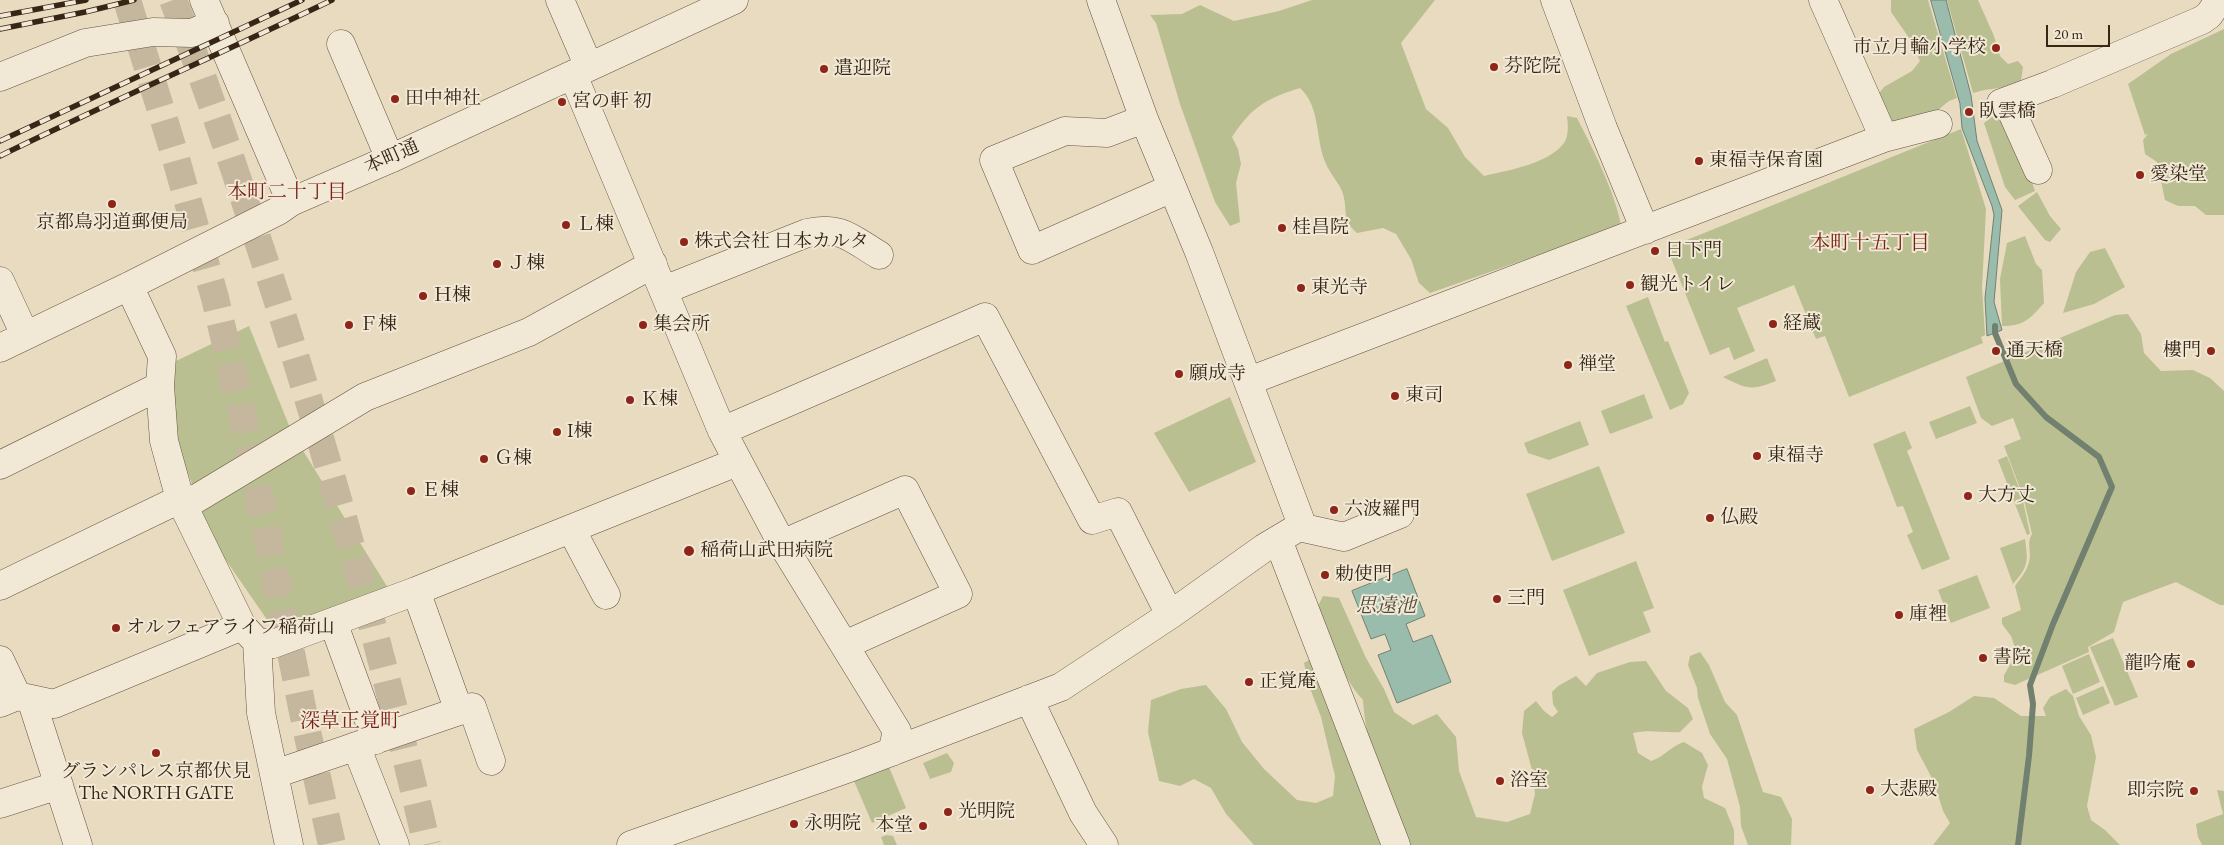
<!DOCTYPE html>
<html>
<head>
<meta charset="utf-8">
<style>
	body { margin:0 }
	#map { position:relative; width:2224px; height:845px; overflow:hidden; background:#e9dbc0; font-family:"EB Garamond",serif }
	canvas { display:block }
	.scale { position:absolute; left:2046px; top:25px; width:64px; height:22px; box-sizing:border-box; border:2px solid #372616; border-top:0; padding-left:6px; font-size:15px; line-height:18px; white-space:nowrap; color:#372616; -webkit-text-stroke:4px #f1e8d6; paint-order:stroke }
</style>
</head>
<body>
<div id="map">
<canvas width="2224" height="845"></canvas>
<div class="scale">20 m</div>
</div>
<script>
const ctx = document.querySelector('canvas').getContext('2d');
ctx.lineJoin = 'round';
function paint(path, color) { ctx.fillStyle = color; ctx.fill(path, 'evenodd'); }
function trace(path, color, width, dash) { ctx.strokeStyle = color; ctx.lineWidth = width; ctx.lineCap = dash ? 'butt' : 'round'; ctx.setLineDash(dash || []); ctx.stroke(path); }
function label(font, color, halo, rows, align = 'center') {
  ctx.font = font + ' "EB Garamond","Noto Serif JP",serif'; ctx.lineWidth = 4; ctx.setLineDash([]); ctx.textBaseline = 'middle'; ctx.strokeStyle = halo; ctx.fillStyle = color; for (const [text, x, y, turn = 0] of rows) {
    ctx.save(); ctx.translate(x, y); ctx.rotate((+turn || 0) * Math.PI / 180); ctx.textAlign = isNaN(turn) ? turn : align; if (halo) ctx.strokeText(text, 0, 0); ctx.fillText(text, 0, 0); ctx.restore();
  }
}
const green = new Path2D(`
	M1312,0H1435L1401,43L1426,109L1448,128L1465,157L1484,176C1509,170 1548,164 1564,143C1569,136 1568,124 1567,116L1577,118C1592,147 1616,194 1621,226L1430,293L1419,283L1411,259L1396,234L1383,228L1357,233C1340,218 1349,210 1342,191C1338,182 1330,173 1326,164C1315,140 1321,107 1300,88C1265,99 1252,107 1232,137L1238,149L1241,164L1236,183L1240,222L1230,226L1215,202L1180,104L1156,23L1150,15L1182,14L1200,5L1234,21L1279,11Z
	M1891,0H1928L1957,98L1949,101L1927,119L1887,129L1873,101L1884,87L1912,71L1920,61L1912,42L1891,12Z
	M1947,0H1978L1994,36L2000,56L2008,64L2018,61L2023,67L2021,81C2004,90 1991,87 1973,93Z
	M2224,29V215H2206L2195,206H2178L2165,200L2157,162L2145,154L2143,140L2148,134L2145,135L2128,84L2171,54Z
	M1993,116L2002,119L2025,163L2035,191L2015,200L2005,187L1984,123Z
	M1961,129L1986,209L1982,288L1985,335L1981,337L1983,343L1849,397L1825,336L1816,339L1794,285L1737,308L1755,351L1734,360L1729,347L1710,355L1667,248Z
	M2037,192L2050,216L2061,229L2050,242L2045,240L2018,206Z
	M2025,236L2036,264L2042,270L2044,303C2030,319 2024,326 2002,326L2000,279L2007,243Z
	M2105,248L2125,287L2094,304L2063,313L2076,272L2090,252Z
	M1648,297L1665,342L1668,341L1689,393L1683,404L1670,410L1626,306Z
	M2128,314L2141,334L2144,353L2161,371L2193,370L2210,378L2224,391V605H2220L2176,582L2123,602L2114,632L2088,647L2089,652L2015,685L2004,682V675L2017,653L2011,636L2002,624V618L2021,610L2015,586C2020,579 2027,571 2029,562C2032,552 2026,543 2032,534L2023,496L2004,446L2021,439L2013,418L1992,426L1981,418L1966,377L2115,315Z
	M249,326L290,428L194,489L170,427L176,361Z
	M1767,358L1776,381C1751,391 1747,389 1723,377Z
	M1644,394L1653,418L1610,434L1601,411Z
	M1230,397L1256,462L1189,492L1154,433Z
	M1970,406L1977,423L1936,439L1929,422Z
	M1580,421L1589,445L1549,460L1528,453L1524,443Z
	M1905,431L1912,448L1907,451L1950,559L1922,570L1907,535L1913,532L1903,506L1897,507L1873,444Z
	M302,449L388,588L277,634L212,540L200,512Z
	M2007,456L2022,496L2030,534L2027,535L1998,460Z
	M1599,466L1625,533L1552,561L1526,494Z
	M2025,539C2028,561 2029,566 2013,584L2000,548Z
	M1636,561L1654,608L1643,612L1651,632L1589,656L1563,590Z
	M1977,575L1990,608L1951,623L1938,590Z
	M1323,596L1339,598L1366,658L1384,689L1394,712L1413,725L1437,714L1456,737L1459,771L1476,817L1507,822L1530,814L1535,794L1532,770L1522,733L1524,711L1536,701L1544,711L1552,717L1558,712L1553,704L1552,692L1558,686L1576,676L1586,686L1597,673L1630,662L1646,661L1666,691L1688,708L1693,719L1680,732C1664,733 1648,729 1633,733L1638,753L1651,761C1664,757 1671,746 1684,742L1702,753L1708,765L1702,787L1704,798L1725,808L1734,830V845H1406C1388,798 1366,751 1363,700C1340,675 1330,640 1317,608Z
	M2113,638L2138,697L2115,706L2090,647Z
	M1700,652L1709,665L1725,702L1737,715L1763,792L1781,797L1792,819L1791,845H1748L1741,826L1740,807L1727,759L1710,734L1698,698L1697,688L1688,665L1690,656Z
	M2089,654L2100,682L2073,694L2062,666Z
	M1312,658L1390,845H1254L1226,814L1211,788L1194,779L1180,786L1159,781L1148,732L1151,700L1181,689L1206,685L1226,709L1242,742L1264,769L1297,800L1316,803L1333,796L1335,776L1321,717L1308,683L1304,663Z
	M2103,686L2110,703L2083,715L2076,698Z
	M2066,689L2073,696L2079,716L2091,735L2096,757L2087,806L2091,820L2105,830L2120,845H1933L1950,823L1943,811L1934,782L1917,750L1914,729L1949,712L1974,696L1994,698L2021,716H2046L2043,708L2050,697Z
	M947,753L954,763L951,772L930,779L923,763Z
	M889,767L906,808L872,823L854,781Z
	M2217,790L2224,791V845H2202L2198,837L2196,824L2223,814Z
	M887,835L893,836L897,845H884L881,837Z`);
const water = new Path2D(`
	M1931,0H1946L1971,95L1977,141L2002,210L1994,302L2002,330L1987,336L1985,298L1994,215L1992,206L1962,128L1960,104Z
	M1407,569L1425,616L1406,624L1413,642L1432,635L1451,682L1397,703L1378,655L1391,650L1385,634L1371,639L1352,591Z`);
const stream = new Path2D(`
	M1995,326V333L2016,384L2046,417L2099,457L2112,487L2053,624L2030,685L2033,704L2029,756L2018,845`);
const highwayTunnel = new Path2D(`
	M127,0L176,159L215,298L247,435L306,727L332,845
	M173,0C204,78 231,158 257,238C324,438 379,640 427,845`);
const minor = new Path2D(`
	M204,0L291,202
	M560,0L589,67
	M1555,0L1603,128L1645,230
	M1823,0L1884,138
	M341,44L390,159
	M573,75L722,431L782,544L897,731L892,752
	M0,77L85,43L153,32L192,33L215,23
	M2007,101L2038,170
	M2001,103L2052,84L2202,20L2209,15L2219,0
	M1144,119L1107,133L1065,131L994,160L1032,250L1172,188
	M0,281L25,335
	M129,286L162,356L160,386L164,441L180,499L242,626L257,642L261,713L289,845
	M664,290L807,233C841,225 852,239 879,255
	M0,348L129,286L278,211L291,202L390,159L734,0
	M1249,381L1884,138L1938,124
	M722,431L985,317L1092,520L1118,512L1170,615
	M0,465L160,386
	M184,506L365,397L529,332L653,264
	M1299,527L1344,537L1400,514
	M571,529L606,595
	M1278,540L1396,845
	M782,544L905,490L958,594L845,645
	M0,586L180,499
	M333,622L376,740
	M257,642L273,644L416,591L737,462
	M0,660L17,696
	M31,699L78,845
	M1029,699L1083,813L1104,845
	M0,703L17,696L54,704L242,626
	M459,711L472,707L491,761
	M356,746L395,845
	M275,774L459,711L416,591
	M0,804L59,785
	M631,845L852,767L1061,687L1170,615L1264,548L1299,527L1301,522L1199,252L1144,119L1101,0`);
const rail = new Path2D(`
	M0,16L86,0
	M0,29L85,12L134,0
	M0,141L302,0
	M0,156C110,102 222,53 332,0`);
const markers = [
	[1996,48,5,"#8f2418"],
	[1494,67,5,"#8f2418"],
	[824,69,5,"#8f2418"],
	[395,99,5,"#8f2418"],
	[562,102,5,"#8f2418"],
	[1969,112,5,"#8f2418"],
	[1699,161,5,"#8f2418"],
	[2140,175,5,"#8f2418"],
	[112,204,5,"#8f2418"],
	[566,225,5,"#8f2418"],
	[1282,228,5,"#8f2418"],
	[684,242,5,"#8f2418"],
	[1655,251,5,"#8f2418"],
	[497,264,5,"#8f2418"],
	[1630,285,5,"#8f2418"],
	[1301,288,5,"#8f2418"],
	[423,296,5,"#8f2418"],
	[1773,324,5,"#8f2418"],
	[349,325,5,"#8f2418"],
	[643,325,5,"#8f2418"],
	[1996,351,5,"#8f2418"],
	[2211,351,5,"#8f2418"],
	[1568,365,5,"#8f2418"],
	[1179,374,5,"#8f2418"],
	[1395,396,5,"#8f2418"],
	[630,400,5,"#8f2418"],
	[557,432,5,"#8f2418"],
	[1757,456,5,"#8f2418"],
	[484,459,5,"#8f2418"],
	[411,491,5,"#8f2418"],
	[1968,496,5,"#8f2418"],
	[1334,510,5,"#8f2418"],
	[1710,518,5,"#8f2418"],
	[689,551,6,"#8f2418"],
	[1325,575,5,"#8f2418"],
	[1497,599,5,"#8f2418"],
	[1899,615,5,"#8f2418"],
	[116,628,5,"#8f2418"],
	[1983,658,5,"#8f2418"],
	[2191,664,5,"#8f2418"],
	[1249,682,5,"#8f2418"],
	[156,753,5,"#8f2418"],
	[1500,781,5,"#8f2418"],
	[1870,790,5,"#8f2418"],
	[2194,791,5,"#8f2418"],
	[948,812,5,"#8f2418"],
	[794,824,5,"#8f2418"],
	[923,826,5,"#8f2418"]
];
const poiNames = [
	["市立月輪小学校",1986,48,"right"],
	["芬陀院",1504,67],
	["遣迎院",834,69],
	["田中神社",405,99],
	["宮の軒 初",572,102],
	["臥雲橋",1979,112],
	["東福寺保育園",1709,161],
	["愛染堂",2150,175],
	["京都鳥羽道郵便局",112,223,"center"],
	["Ｌ棟",576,225],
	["桂昌院",1292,228],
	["株式会社 日本カルタ",694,242],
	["日下門",1665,251],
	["Ｊ棟",507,264],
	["観光トイレ",1640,285],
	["東光寺",1311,288],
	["Ｈ棟",433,296],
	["経蔵",1783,324],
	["Ｆ棟",359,325],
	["集会所",653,325],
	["通天橋",2006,351],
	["樓門",2201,351,"right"],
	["禅堂",1578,365],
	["願成寺",1189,374],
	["東司",1405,396],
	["Ｋ棟",640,400],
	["Ⅰ棟",567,432],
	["東福寺",1767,456],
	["Ｇ棟",494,459],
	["Ｅ棟",421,491],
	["大方丈",1978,496],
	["六波羅門",1344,510],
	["仏殿",1720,518],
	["稲荷山武田病院",700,551],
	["勅使門",1335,575],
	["三門",1507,599],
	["庫裡",1909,615],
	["オルフェアライフ稲荷山",126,628],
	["書院",1993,658],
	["龍吟庵",2181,664,"right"],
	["正覚庵",1259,682],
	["グランパレス京都伏見",156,772,"center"],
	["The NORTH GATE",156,794,"center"],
	["浴室",1510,781],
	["大悲殿",1880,790],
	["即宗院",2184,791,"right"],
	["光明院",958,812],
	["永明院",804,824],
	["本堂",913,826,"right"]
];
const streetNames = [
	["本町通",392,157,-24]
];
const neighbourhoodNames = [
	["本町二十丁目",287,193],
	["本町十五丁目",1870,244],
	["深草正覚町",350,722]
];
const waterNames = [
	["思遠池",1386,607]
];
paint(green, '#b9bf90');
paint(water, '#99bcac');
trace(water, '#728070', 1);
trace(stream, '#728070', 6);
trace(highwayTunnel, '#c5b79e', 28, [28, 14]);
trace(minor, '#645340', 29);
trace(minor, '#f1e8d6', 28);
trace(rail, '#372616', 5.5);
trace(rail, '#f1e8d6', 4, [11]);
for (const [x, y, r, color] of markers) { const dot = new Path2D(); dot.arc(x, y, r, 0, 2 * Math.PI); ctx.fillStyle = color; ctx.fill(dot); trace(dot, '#f1e8d6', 2); }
label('19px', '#372616', '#f1e8d6', poiNames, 'left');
label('19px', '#372616', '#f1e8d6', streetNames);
label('20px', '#7a1f14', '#f1e8d6', neighbourhoodNames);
label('italic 20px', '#504c3c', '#f1e8d6', waterNames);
</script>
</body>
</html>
